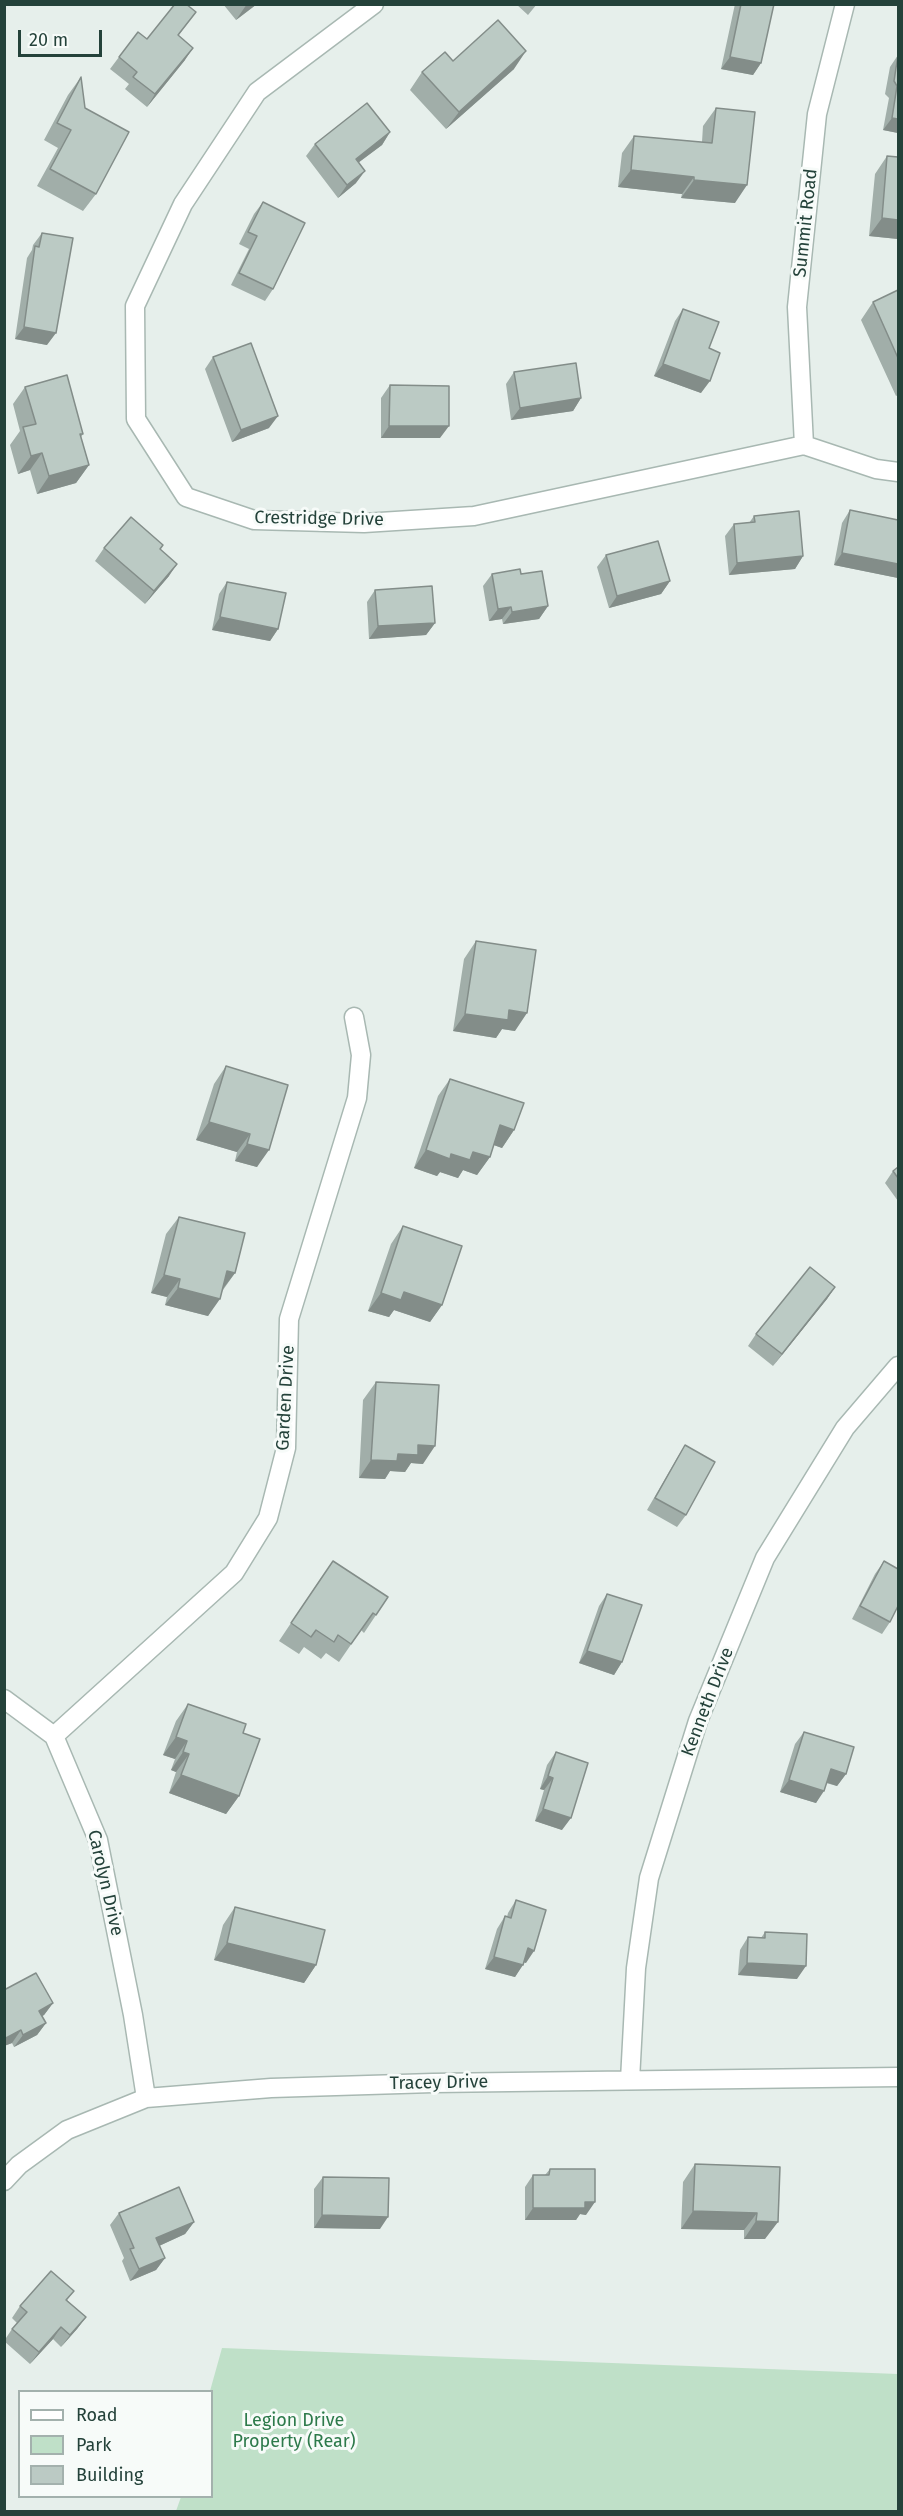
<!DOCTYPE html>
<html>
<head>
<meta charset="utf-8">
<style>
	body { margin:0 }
	#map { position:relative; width:903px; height:2516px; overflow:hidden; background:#e6efeb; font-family:"Fira Sans",sans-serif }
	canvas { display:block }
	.frame { position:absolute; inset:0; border:6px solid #24423a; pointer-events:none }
	.legend { position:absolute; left:18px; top:2390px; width:195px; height:108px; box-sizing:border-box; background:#f7fbf9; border:2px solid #a3b1ad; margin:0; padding:8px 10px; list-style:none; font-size:18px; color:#24423a }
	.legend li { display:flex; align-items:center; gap:12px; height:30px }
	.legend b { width:30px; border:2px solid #a3b1ad }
	.scale { position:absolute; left:18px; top:30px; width:84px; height:27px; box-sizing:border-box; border:3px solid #24423a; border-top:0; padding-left:8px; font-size:18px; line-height:21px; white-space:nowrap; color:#24423a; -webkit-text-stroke:4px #f7fbf9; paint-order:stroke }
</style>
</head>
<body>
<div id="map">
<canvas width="903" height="2516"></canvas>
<div class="frame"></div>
<ul class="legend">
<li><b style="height:8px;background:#fff"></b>Road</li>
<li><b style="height:16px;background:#bfe0c8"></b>Park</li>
<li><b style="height:16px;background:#bbcac4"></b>Building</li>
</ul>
<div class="scale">20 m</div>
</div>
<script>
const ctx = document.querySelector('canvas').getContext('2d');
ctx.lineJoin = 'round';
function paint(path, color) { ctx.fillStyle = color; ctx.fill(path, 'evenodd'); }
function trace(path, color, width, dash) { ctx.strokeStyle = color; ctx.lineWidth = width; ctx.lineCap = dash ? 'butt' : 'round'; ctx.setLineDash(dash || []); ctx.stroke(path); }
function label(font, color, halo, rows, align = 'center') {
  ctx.font = font + ' "Fira Sans",sans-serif'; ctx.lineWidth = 6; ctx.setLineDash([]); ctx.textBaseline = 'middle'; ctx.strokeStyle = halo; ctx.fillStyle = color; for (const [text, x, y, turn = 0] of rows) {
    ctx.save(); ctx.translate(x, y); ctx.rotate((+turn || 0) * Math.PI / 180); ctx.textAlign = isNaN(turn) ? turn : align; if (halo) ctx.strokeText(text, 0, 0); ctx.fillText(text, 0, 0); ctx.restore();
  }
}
const green = new Path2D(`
	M222,2348L898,2374V2511H176L181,2497L212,2496L210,2391Z`);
const minor = new Path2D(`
	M374,4L257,92L183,204L135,306L136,419L186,497L254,520L364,523L474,516L804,445L876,469L898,472
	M804,445L797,307L817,114L845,4
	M4,1699L54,1736L98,1840L133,2015L146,2098
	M54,1736L234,1573L268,1518L286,1448L289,1319L357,1098L361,1055L354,1017
	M630,2080L636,1968L649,1878L698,1721L765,1558L845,1428L898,1366
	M4,2181L19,2165L67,2130L146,2098L271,2088L433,2083L898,2077`);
const wall = new Path2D(`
	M223,4H257L236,20Z
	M516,4H537L528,15Z
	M735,4H774L761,63L753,75L721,69Z
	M196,12L178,36L185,60L147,107L125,89L129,84L110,69L119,57L147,39Z
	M898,55V133L883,130L889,98L885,94L890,67Z
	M453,61L514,69L446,129L410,90L422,72Z
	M81,77L96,194L83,211L37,186L58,148L44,140L68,95Z
	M716,108L735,203L681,198L682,194L618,187L622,153L634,136L702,142L703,126Z
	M390,132L382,145L358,163L356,183L338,198L306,156L315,144Z
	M887,156L898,157V239L869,236L875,174Z
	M263,202L273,289L265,301L231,285L249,249L239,244L254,214Z
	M42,233L47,345L15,339L27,258L32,250L33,245Z
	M898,290V395L896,396L861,320L873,302Z
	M683,309L709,348L701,393L654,376L675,321Z
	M213,357L269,428L232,442L205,369Z
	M514,372L581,398L573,411L511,420L506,384Z
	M390,385L440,438H381V398Z
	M25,387L83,434L81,437L89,465L76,483L37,494L30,470L18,474L10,445L20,431L13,404Z
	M850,510L898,520V578L834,565L842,523Z
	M754,516L803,556L795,569L729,575L725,536L734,524L749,523Z
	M104,548L160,550L169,576L145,604L95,561Z
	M606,555L670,581L661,594L609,608L597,567Z
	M492,574H521L548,606L539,619L503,624L502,619L489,621L483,586Z
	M227,582L278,629L270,641L212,630L219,594Z
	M375,590L435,623L426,635L369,639L367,602Z
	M476,941L515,1031L502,1029L496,1038L453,1031L464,959Z
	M226,1066L288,1085L257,1167L235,1161L237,1152L196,1140L214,1084Z
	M450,1079L514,1130L502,1148L494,1145L490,1157L477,1175L463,1170L458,1178L440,1172L437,1176L414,1168L438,1096Z
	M898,1167V1201L885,1183L893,1171Z
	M179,1217L235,1273L223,1290L208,1316L165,1305L167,1297L151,1293L166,1234Z
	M403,1226L442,1305L430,1322L394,1310L389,1317L368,1311L391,1244Z
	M835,1287L827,1299L773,1366L748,1346L756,1334Z
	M376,1382L423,1464L411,1463L405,1472L390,1471L385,1479L359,1478L363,1400Z
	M685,1445L686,1515L677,1527L647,1510L677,1458Z
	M884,1561L890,1622L882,1634L852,1619L875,1574Z
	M321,1578L388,1597L364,1633L361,1630L339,1662L326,1653L321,1659L304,1647L299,1654L279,1641Z
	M607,1594L622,1662L614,1675L579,1663L599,1606Z
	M188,1704L243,1733L239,1796L226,1814L169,1793L176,1772L171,1770L175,1759L163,1755L176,1721Z
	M804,1732L846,1774L837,1786L826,1783L816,1803L780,1792L795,1744Z
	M556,1752L562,1830L535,1821L544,1790L540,1789L547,1765Z
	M516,1900L526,1963L524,1962L515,1977L485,1969L497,1929L505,1916L507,1917L508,1913Z
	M235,1907L316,1965L304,1983L214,1960L223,1925Z
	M765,1932L797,1979L738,1975L740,1950L748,1937L761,1938Z
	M4,1990L53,2003L44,2015L42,2016L46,2023L37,2035L14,2047L12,2043L4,2046Z
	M695,2164L780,2167L765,2239H744V2230L681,2229L683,2182Z
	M550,2169L586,2215L580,2214L576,2220H525V2187L533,2175H545Z
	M323,2177L380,2229L314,2228V2189Z
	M119,2213L194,2222L185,2234L159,2246L165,2258L156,2270L130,2281L122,2261L124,2258L110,2225Z
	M74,2291L67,2300L86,2317L77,2329L61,2347L53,2339L30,2364L4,2341L12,2329L17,2323L12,2318L20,2306Z`);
const shadedWall = new Path2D(`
	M247,4H257L236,20Z
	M193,48L185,60L147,107L155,94Z
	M526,51L514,69L446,129L459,112Z
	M730,57L761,63L753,75L721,69Z
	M892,118L898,119V133L883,130Z
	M390,132L382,145L347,171L356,159Z
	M631,170L694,177L682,194L618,187Z
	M365,171L356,183L338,198L347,185Z
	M694,180L747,185L735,203L681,198Z
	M882,218L898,220V239L869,236Z
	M24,327L56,333L47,345L15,339Z
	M663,364L710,381L701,393L654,376Z
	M581,398L573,411L511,420L520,408Z
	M278,416L269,428L232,442L241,430Z
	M389,426H449L440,438H381Z
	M42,453L30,470L18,474L31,456Z
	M89,465L76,483L37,494L49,476Z
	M842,553L898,564V578L834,565Z
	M803,556L795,569L729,575L737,563Z
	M177,564L169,576L145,604L154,591Z
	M670,581L661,594L609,608L617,596Z
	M548,606L539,619L503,624L512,612Z
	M511,607L502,619L489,621L498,609Z
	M220,617L278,629L270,641L212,630Z
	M435,623L426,635L369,639L378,626Z
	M509,1010L527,1013L515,1031L502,1029L496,1038L453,1031L465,1014Z
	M209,1122L250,1134L237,1152L196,1140Z
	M500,1125L514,1130L502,1148L488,1143Z
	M247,1144L269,1150L257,1167L235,1161Z
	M426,1150L451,1154L473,1152L490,1157L477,1175L463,1170L458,1178L440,1172L437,1176L414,1168Z
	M227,1271L235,1273L222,1290Z
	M164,1275L180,1279L167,1297L151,1293Z
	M835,1287L827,1299L773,1366L782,1354Z
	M178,1288L220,1299L208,1316L165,1305Z
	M404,1292L442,1305L430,1322L394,1310L389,1317L368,1311L381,1293Z
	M418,1445L435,1446L423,1464L411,1463L405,1472L390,1471L385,1479L359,1478L371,1460L398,1454Z
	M587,1651L622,1662L614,1675L579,1663Z
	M176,1737L187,1741L175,1759L163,1755Z
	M183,1752L189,1754L176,1772L171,1770Z
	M831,1769L846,1774L837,1786L822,1781Z
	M181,1775L239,1796L226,1814L169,1793Z
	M548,1776L553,1778L544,1790L540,1789Z
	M789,1780L824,1791L816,1803L780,1792Z
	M543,1809L571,1818L562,1830L535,1821Z
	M227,1943L316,1965L304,1983L214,1960Z
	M528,1948L534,1951L526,1963L520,1961Z
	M494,1957L523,1965L515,1977L485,1969Z
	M747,1963L806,1966L797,1979L738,1975Z
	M53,2003L44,2015L31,2023L39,2011Z
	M46,2023L37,2035L14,2047L23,2035Z
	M21,2030L12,2043L4,2046V2040L6,2038Z
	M585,2202H595L586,2215L580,2214L576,2220H525L533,2208Z
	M693,2211L757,2213L744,2230L681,2229Z
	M322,2215L388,2217L380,2229L314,2228Z
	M756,2221L778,2222L765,2239H744Z
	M194,2222L185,2234L148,2251L156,2238Z
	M165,2258L156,2270L130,2281L139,2269Z
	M86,2317L77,2329L61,2347L70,2335Z
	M61,2327L53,2339L30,2364L39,2352Z`);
const building = new Path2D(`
	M175,4H186L196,12L178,35L193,48L155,94L133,77L137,72L119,57L138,32L147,39Z
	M741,4H774L761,63L730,57Z
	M498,20L526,51L459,112L422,72L445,52L453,61Z
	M898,55V119L892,118L897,86L894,81Z
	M81,77L85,108L129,132L96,194L50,169L71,130L57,123Z
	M367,103L390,132L356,159L365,171L347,185L315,144Z
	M716,108L755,112L747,185L694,180V177L631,170L634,136L712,143Z
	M887,156L898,157V220L882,218Z
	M263,202L305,223L273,289L239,273L257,236L248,232Z
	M42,233L73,238L56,333L24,327L35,246L39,247Z
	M898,290V358L873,302Z
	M683,309L719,322L709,348L720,353L710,381L663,364Z
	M251,343L278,416L241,430L213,357Z
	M576,363L581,398L520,408L514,372Z
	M67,375L83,434H80L89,465L49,476L42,453L31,456L23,427L36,424L25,387Z
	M390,385L449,386V426H389Z
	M850,510L898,520V564L842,553Z
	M799,511L803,556L737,563L734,524L755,522L754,516Z
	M131,517L163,545L160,549L177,564L154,591L104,548Z
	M658,541L670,581L617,596L606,555Z
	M520,569L521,574L542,571L548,606L512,612L511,607L498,609L492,574Z
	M227,582L286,593L278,629L220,617Z
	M432,586L435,623L378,626L375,590Z
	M476,941L536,950L527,1013L509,1010L508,1020L465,1014Z
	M226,1066L288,1085L269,1150L247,1144L250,1134L209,1122Z
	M450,1079L524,1103L514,1130L500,1125L490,1157L473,1152L470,1160L451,1154L450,1159L426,1150Z
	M898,1167V1178L893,1171Z
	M179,1217L245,1233L235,1273L227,1271L220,1299L178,1288L180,1279L164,1275Z
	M403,1226L462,1246L442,1305L404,1292L401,1300L381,1293Z
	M810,1267L835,1287L782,1354L756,1334Z
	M376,1382L439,1385L435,1446L418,1445V1455L398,1454L397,1461L371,1460Z
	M685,1445L715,1462L686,1515L655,1498Z
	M333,1561L388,1597L376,1615L373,1613L351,1644L338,1635L334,1642L316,1630L311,1637L291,1623Z
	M884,1561L898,1569V1606L890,1622L860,1606Z
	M607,1594L642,1605L622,1662L587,1651Z
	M188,1704L246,1724L243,1733L260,1739L239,1796L181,1775L189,1754L183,1752L187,1741L176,1737Z
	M804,1732L854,1747L846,1774L831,1769L824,1791L789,1780Z
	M556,1752L588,1763L571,1818L543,1809L553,1778L548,1776Z
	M516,1900L546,1910L534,1951L528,1948L523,1965L494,1957L505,1916L511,1918Z
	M235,1907L325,1930L316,1965L227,1943Z
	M765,1932L807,1934L806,1966L747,1963L748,1937L765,1938Z
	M36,1973L53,2003L39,2011L46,2023L23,2035L21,2030L6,2038L4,2035V1990Z
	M695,2164L780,2167L778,2222L756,2221L757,2213L693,2211Z
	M550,2169H595V2202H585V2208H533V2175H549Z
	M323,2177L389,2178L388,2217L322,2215Z
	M179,2187L194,2222L156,2238L165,2258L139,2269L130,2249L134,2248L119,2213Z
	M51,2271L74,2291L66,2300L86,2317L70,2335L61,2327L39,2352L12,2329L27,2312L20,2306Z`);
const streetNames = [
	["Summit Road",806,223,-84],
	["Crestridge Drive",319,519,1],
	["Garden Drive",286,1398,-87],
	["Kenneth Drive",708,1702,-69],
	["Carolyn Drive",105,1883,77],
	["Tracey Drive",439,2083,-1]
];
const parkNames = [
	["Legion Drive",294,2421],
	["Property (Rear)",294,2442]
];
paint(green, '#bfe0c8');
trace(minor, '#a8b8b2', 21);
trace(minor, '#fff', 18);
paint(wall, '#a1aea9');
paint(shadedWall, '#838d89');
paint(building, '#bbcac4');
trace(building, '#838d89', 1.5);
label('18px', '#24423a', '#f7fbf9', streetNames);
label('18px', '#2d7a4b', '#f7fbf9', parkNames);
</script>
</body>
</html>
